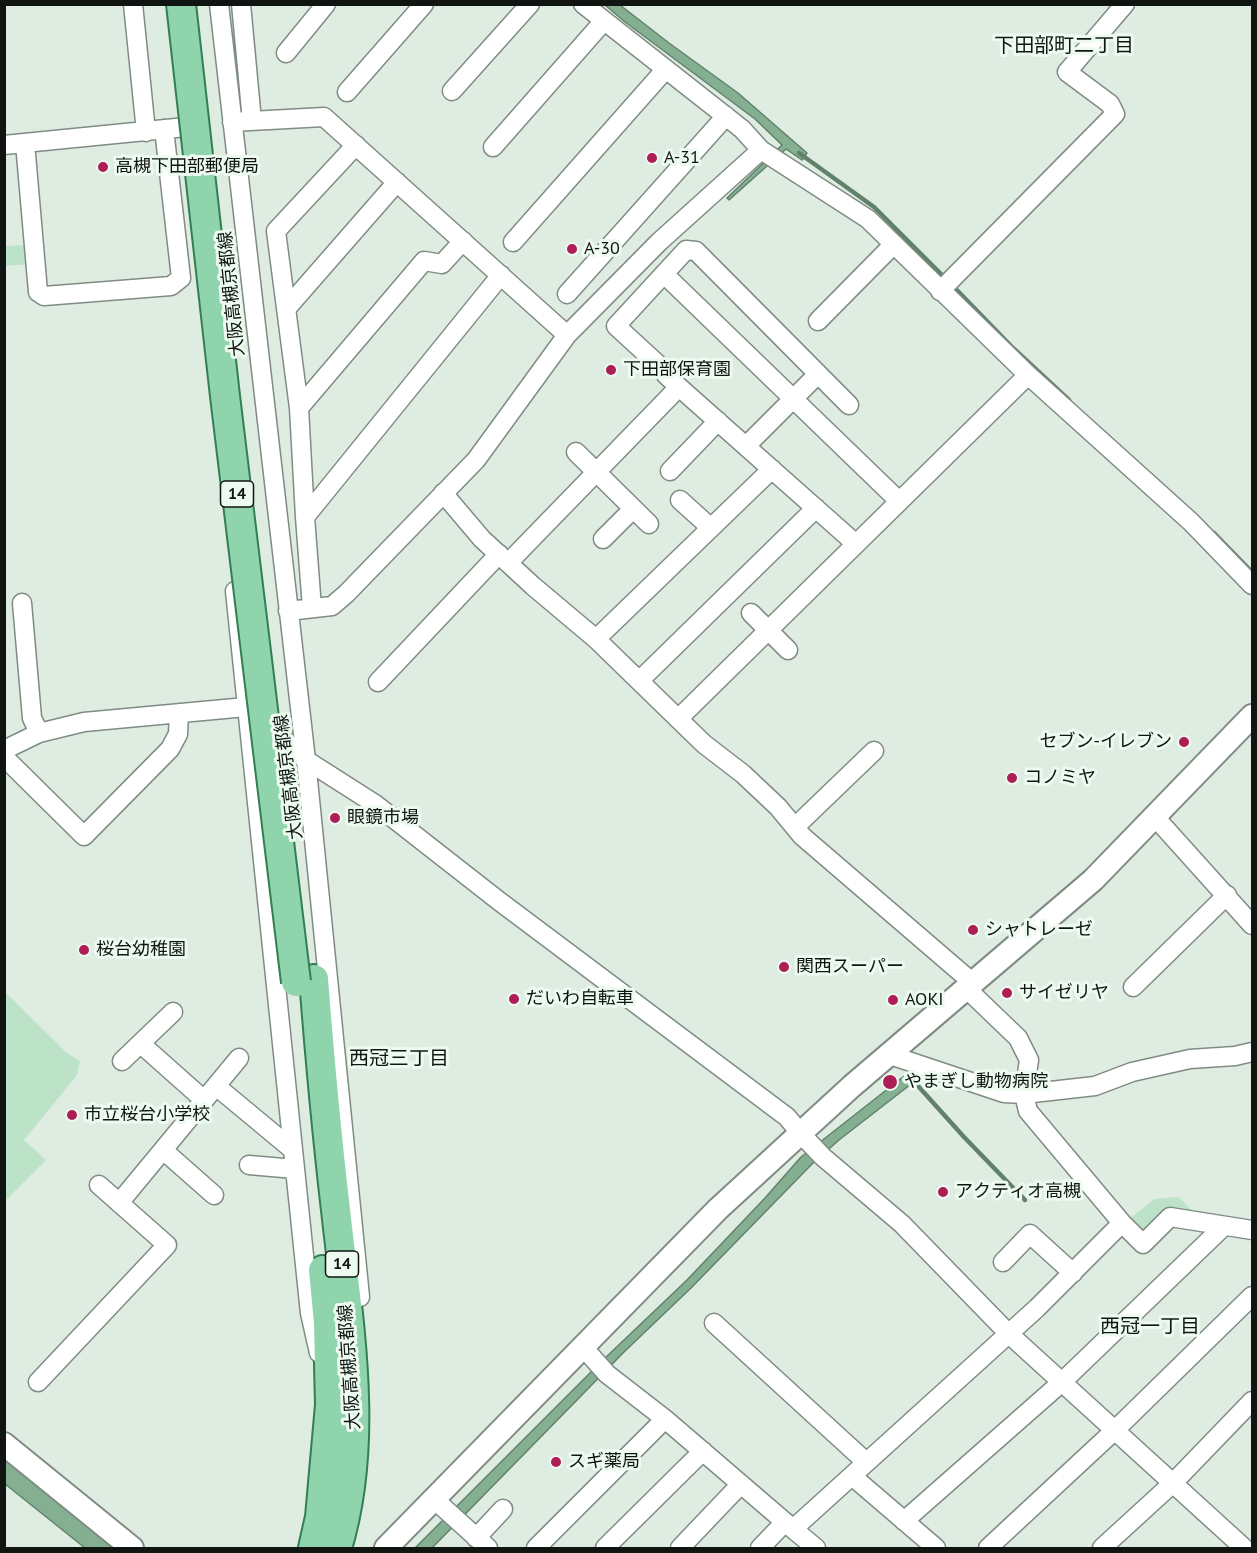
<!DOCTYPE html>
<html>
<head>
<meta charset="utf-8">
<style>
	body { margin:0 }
	#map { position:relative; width:1257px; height:1553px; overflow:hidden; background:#dfece2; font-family:"PT Sans",sans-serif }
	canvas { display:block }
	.frame { position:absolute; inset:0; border:6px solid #111512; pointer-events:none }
</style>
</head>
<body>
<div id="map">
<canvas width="1257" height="1553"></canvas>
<div class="frame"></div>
</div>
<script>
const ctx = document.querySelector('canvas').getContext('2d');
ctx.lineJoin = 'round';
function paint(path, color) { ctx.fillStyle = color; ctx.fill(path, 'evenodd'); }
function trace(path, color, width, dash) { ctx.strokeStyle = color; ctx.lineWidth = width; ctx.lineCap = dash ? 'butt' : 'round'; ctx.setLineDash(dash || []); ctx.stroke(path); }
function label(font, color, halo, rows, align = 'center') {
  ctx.font = font + ' "PT Sans","Noto Sans JP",sans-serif'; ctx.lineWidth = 6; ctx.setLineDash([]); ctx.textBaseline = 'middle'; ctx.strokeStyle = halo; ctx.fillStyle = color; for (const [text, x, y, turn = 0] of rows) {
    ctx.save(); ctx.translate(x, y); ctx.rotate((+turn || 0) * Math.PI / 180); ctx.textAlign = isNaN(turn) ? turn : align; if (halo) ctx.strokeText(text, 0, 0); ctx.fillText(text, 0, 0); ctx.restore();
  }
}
const green = new Path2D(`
	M28,245L30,264L5,266V246Z
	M5,992L67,1053L80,1061L77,1075L24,1140L46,1160L5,1201Z
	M1179,1197L1195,1214L1142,1238L1126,1222L1154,1199Z`);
const water = new Path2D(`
	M605,5H620L669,43L738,93L807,153L802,160L786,149L729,200L727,198L782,145L755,119L625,22Z
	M908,1073L915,1081L839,1140L813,1163L691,1288L624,1352L432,1548H415L604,1359L687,1280L765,1198L801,1157Z
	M5,1460L114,1548H85L5,1484Z`);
const stream = new Path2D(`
	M799,153L874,207L945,278
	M951,284L1013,348L1069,400
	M1214,533L1252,572
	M910,1077L964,1137L1025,1200`);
const minor = new Path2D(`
	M133,4L146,132
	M219,4L306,760L360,1297
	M241,4L252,121
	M583,4L742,129L761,150L868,219L1028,375L1191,522L1252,585
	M286,53L326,4
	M452,91L530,4
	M347,92L424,4
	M232,122L324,117L567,335
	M25,143L38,292L44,296L171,286L181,278L164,129
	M4,145L186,127
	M493,147L603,22
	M513,242L665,70
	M664,274L899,501
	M940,291L1115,114L1110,104L1067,72L1125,4
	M567,294L726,116
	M286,309L397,182
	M818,321L894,244
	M849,405L696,251L686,250L616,326L664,370L666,375L679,387L856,544
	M299,408L276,231L356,145
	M746,446L818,374
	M576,452L649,524
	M670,471L718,421
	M443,493L482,539L533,586L596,639L704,744L743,774L778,807L802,836L973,983
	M680,500L711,528
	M305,517L299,408L424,261L442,264L463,241
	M603,539L633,509
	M508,563L679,387
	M235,591L310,1313L319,1353
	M22,603L32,718L39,733
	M312,608L305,517L501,275
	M288,611L332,606L346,594L476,460L567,335L659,242L761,150
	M751,613L788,650
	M596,639L772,469
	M640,680L816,508
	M378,682L499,554
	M678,719L1028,375
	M4,750L39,733L84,722L246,707L306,760L375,804L499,901L787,1117L801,1134L823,1157L902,1224L1009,1334L1244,1548
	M4,757L84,836L170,749L178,734L179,713
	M1155,817L1252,925
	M795,827L874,751
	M1133,987L1227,895
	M967,989L1018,1038L1029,1060L1024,1094L1028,1111L1122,1223L1143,1244L1170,1217L1252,1230
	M141,1044L204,1100
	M890,1055L1004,1093L1024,1094L1095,1086L1132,1072L1190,1059L1235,1056L1252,1052
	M122,1061L173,1012
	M216,1086L293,1150
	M163,1150L214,1195
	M249,1165L295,1169
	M119,1203L239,1058
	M1003,1262L1030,1234L1073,1273
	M714,1323L866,1462
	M583,1347L607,1374L665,1419L785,1522
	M38,1382L167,1245L99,1185
	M852,1476L936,1548
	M435,1500L488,1548
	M904,1521L1062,1382L1224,1226
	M793,1529L816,1548
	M476,1538L503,1509
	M536,1548L665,1419
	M605,1548L703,1451
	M680,1548L741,1484
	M760,1548L785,1522L793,1529L1037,1308L1122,1223
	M988,1548L1114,1431L1252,1296
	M1102,1548L1173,1483L1252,1401`);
const tertiary = new Path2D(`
	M4,1444L132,1548
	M386,1548L718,1209L852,1086L1093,880L1252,716`);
const primary = new Path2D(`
	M314,979C320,1056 327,1133 336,1210C348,1321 370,1439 337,1548
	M313,1548L320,1517L330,1405L328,1323L323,1270`);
const primaryBridge = new Path2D(`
	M181,4L225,396L296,982`);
const markers = [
	[652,158,6,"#ad1e56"],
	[103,167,6,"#ad1e56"],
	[572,249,6,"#ad1e56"],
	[611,370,6,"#ad1e56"],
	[1184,742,6,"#ad1e56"],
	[1012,778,6,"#ad1e56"],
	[335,818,6,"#ad1e56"],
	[973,930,6,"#ad1e56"],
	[84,950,6,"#ad1e56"],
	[784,967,6,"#ad1e56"],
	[1007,993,6,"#ad1e56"],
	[514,999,6,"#ad1e56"],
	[893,1000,6,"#ad1e56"],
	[890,1082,8,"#ad1e56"],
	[72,1115,6,"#ad1e56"],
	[943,1192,6,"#ad1e56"],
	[556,1462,6,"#ad1e56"]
];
const shields = [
	[237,494,33],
	[342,1264,33]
];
const shieldNames = [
	["14",237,494],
	["14",342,1264]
];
const poiNames = [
	["A-31",664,158],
	["高槻下田部郵便局",115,167],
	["A-30",584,249],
	["下田部保育園",623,370],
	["セブン-イレブン",1172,742,"right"],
	["コノミヤ",1024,778],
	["眼鏡市場",347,818],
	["シャトレーゼ",985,930],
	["桜台幼稚園",96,950],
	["関西スーパー",796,967],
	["サイゼリヤ",1019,993],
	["だいわ自転車",526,999],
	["AOKI",905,1000],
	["やまぎし動物病院",904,1082],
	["市立桜台小学校",84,1115],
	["アクティオ高槻",955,1192],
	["スギ薬局",568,1462]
];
const streetNames = [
	["大阪高槻京都線",232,294,-96],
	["大阪高槻京都線",289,777,-97],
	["大阪高槻京都線",350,1367,-94]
];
const neighbourhoodNames = [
	["下田部町二丁目",1064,46],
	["西冠三丁目",399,1059],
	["西冠一丁目",1150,1327]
];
paint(green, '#bce3c7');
paint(water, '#84af91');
trace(water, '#62816b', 1.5);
trace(stream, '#62816b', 4.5);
trace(minor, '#7f8c83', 21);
trace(tertiary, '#7f8c83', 26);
trace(primary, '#327f52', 32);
trace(minor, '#fff', 18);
trace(tertiary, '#fff', 22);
trace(primary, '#8fd4ac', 28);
trace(primaryBridge, '#327f52', 32, []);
trace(primaryBridge, '#8fd4ac', 28);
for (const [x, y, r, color] of markers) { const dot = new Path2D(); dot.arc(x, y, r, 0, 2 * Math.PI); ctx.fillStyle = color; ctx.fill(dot); trace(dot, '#ecfaef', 2); }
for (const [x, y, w] of shields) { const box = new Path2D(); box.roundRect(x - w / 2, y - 13, w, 26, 4.5); ctx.fillStyle = '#ecfaef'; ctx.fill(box); trace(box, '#111512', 1.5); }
label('bold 16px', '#111512', null, shieldNames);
label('18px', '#111512', '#ecfaef', poiNames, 'left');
label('18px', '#111512', '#ecfaef', streetNames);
label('20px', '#111512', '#ecfaef', neighbourhoodNames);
</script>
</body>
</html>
